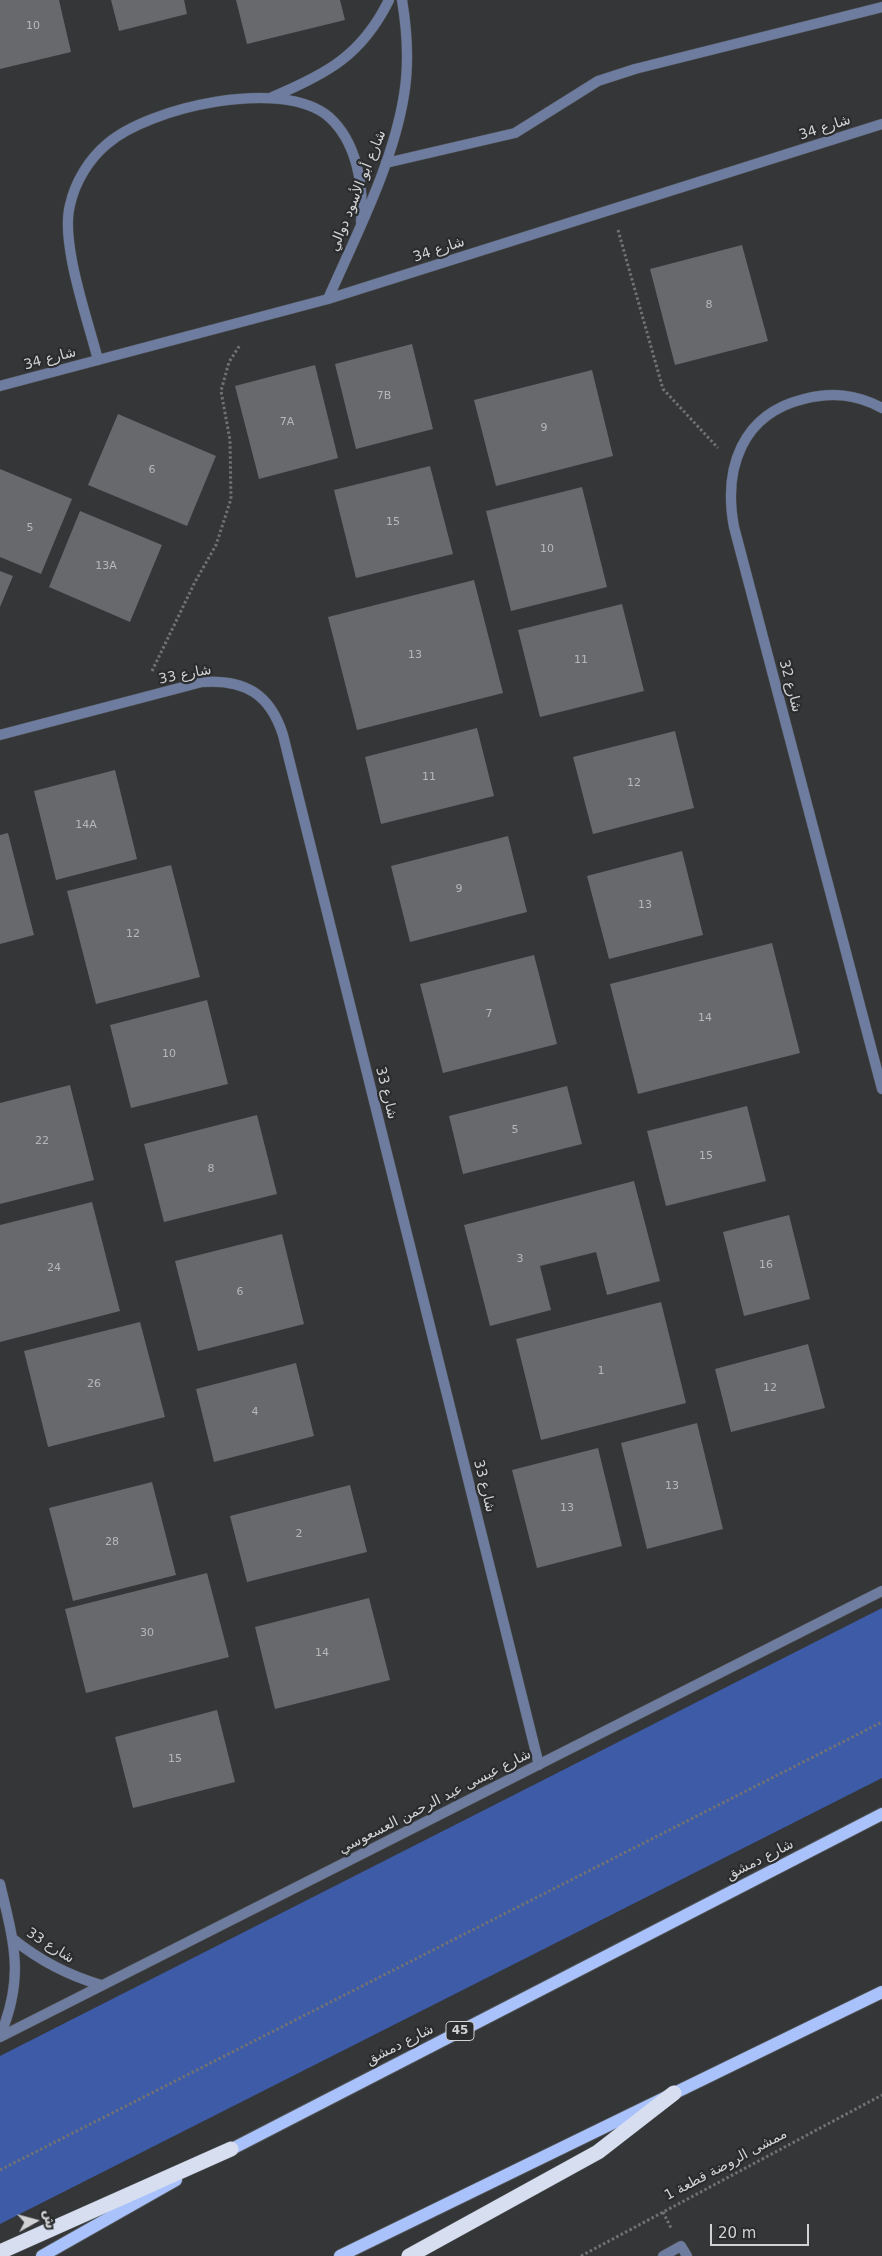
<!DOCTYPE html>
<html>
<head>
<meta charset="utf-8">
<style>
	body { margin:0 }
	#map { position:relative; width:882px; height:2256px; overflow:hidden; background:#343638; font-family:"DejaVu Sans","Noto Sans Arabic",sans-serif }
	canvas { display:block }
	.north { position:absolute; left:10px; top:2196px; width:50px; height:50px; -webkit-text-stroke:4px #2a2c2e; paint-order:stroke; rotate:83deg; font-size:14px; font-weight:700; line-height:20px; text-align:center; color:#d1d2d3 }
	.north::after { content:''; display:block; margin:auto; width:18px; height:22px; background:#d1d2d3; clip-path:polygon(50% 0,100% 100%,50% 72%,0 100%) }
	.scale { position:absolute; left:710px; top:2224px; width:99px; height:22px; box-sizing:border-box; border:2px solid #d1d2d3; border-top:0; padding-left:6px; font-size:15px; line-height:18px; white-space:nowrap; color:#d1d2d3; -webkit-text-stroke:4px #2a2c2e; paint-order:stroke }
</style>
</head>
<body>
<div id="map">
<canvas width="882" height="2256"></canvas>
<div class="north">ش</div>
<div class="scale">20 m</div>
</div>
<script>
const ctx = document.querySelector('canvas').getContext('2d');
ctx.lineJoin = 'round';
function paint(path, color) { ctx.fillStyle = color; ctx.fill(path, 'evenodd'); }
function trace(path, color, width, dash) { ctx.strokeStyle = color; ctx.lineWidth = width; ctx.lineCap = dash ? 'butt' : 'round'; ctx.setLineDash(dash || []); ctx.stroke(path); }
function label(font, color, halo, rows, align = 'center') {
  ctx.font = font + ' "DejaVu Sans","Noto Sans Arabic",sans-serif'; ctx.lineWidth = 4.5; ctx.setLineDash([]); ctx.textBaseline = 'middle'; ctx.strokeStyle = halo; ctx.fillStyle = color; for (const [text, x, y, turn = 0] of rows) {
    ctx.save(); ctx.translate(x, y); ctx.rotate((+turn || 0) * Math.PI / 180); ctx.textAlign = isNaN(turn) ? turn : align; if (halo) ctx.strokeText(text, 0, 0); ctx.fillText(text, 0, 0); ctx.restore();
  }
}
const forest = new Path2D(`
	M882,1608V1778L0,2224V2056Z`);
const building = new Path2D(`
	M0,0H59L71,52L0,69Z
	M111,0H184L187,14L119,31Z
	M236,0H340L345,20L247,44Z
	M742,245L768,341L675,365L650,269Z
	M412,344L433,429L356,449L335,364Z
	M315,365L338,458L259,479L235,386Z
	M592,370L613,456L496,486L474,400Z
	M118,414L216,456L187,526L88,485Z
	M430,466L453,554L356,578L334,490Z
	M0,469L72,499L41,574L0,557Z
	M582,487L607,587L511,611L486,511Z
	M80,511L162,545L130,622L49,587Z
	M0,571L13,576L0,607Z
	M474,580L503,693L357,730L328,617Z
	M622,604L644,691L540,717L518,630Z
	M477,728L494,796L381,824L365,757Z
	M675,731L694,808L593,834L573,757Z
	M115,770L137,859L56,880L34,791Z
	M8,833L34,935L0,944V835Z
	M508,836L527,912L410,942L391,866Z
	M682,851L703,935L609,959L587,876Z
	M171,865L200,977L96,1004L67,891Z
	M772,943L800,1053L638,1094L610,984Z
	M534,955L557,1044L443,1073L420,984Z
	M207,1000L228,1084L131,1108L110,1025Z
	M70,1085L94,1180L0,1204V1103Z
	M567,1086L582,1144L463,1174L449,1116Z
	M747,1106L766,1181L666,1206L647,1131Z
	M257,1115L277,1194L164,1222L144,1144Z
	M634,1181L660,1281L607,1295L596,1252L540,1266L551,1310L490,1326L464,1225Z
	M92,1202L120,1311L0,1342V1225Z
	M789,1215L810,1299L744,1316L723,1232Z
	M282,1234L304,1324L198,1351L175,1261Z
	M661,1302L686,1403L541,1440L516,1339Z
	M140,1322L165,1417L48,1447L24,1351Z
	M808,1344L825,1408L731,1432L715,1369Z
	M296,1363L314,1436L214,1462L196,1389Z
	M697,1423L723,1529L647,1549L621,1443Z
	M598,1448L622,1546L537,1568L512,1470Z
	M152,1482L176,1575L73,1601L49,1508Z
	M350,1485L367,1552L247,1582L230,1516Z
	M207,1573L229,1657L86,1693L65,1609Z
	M369,1598L390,1680L275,1709L255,1627Z
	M217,1710L235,1782L133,1808L115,1737Z`);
const path = new Path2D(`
	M618,230L663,389L718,448
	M152,671L195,582L216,545L231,499L230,440L221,391L229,362L240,345
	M0,2170L882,1722
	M663,2212L671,2228
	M581,2256L882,2095`);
const lane = new Path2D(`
	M272,97C327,74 362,55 389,0
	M386,163L515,133L598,81L635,69L882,7
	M98,360C88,320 60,243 70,205C75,182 89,159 107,144C149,107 283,77 329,117C357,142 364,186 361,222
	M663,2256L681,2246L687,2256`);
const street = new Path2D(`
	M328,299C356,235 393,164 404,95C409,65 407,30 402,0
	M0,386L328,299L882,124
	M882,408C856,394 832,392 804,399C742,414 723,468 734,527L882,1089
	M0,735L202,682C245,679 270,694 283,735L539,1765
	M0,1884C14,1943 25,1977 0,2036
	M13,1939C40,1961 67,1975 101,1985
	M0,2037L882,1591`);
const primary = new Path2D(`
	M224,2153L882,1814
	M42,2256L176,2180
	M340,2256L882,1992`);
const highway = new Path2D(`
	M0,2252L231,2149
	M409,2256L598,2152L674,2093`);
const numberNames = [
	["10",33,26],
	["8",709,305],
	["7B",384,396],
	["7A",287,422],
	["9",544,428],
	["6",152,470],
	["15",393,522],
	["5",30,528],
	["10",547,549],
	["13A",106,566],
	["13",415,655],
	["11",581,660],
	["11",429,777],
	["12",634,783],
	["14A",86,825],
	["9",459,889],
	["13",645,905],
	["12",133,934],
	["7",489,1014],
	["14",705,1018],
	["10",169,1054],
	["5",515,1130],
	["22",42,1141],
	["15",706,1156],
	["8",211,1169],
	["3",520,1259],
	["16",766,1265],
	["24",54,1268],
	["6",240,1292],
	["1",601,1371],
	["26",94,1384],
	["12",770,1388],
	["4",255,1412],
	["13",672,1486],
	["13",567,1508],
	["2",299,1534],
	["28",112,1542],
	["30",147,1633],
	["14",322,1653],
	["15",175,1759]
];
const shields = [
	[460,2031,28]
];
const shieldNames = [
	["45",460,2031]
];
const streetNames = [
	["شارع 34",825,128,-18],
	["شارع أبو الأسود دوالي",358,191,-68],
	["شارع 34",439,250,-18],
	["شارع 34",50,359,-15],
	["شارع 33",185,675,-11],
	["شارع 32",790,686,75],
	["شارع 33",386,1093,76],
	["شارع 33",484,1486,76],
	["شارع عيسى عبد الرحمن العسعوسي",435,1802,-27],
	["شارع دمشق",760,1860,-27],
	["شارع 33",50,1946,32],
	["شارع دمشق",400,2045,-27],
	["ممشى الروضة قطعة 1",726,2165,-28]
];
paint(forest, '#3e5ba7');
paint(building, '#68696c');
trace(lane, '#505254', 11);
trace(street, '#505254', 11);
trace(primary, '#505254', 14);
trace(highway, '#505254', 16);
trace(path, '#707274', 3, [2.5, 2.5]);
trace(lane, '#6d7c9f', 10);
trace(street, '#6d7c9f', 10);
trace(primary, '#a9c2fb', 12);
trace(highway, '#d6def0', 15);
label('11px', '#b7b8b9', null, numberNames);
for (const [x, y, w] of shields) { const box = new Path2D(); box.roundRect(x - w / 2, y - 9.5, w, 19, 4); ctx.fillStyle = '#2a2c2e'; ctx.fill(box); trace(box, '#d1d2d3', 1); }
label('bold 12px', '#d1d2d3', null, shieldNames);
label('14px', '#d1d2d3', '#2a2c2e', streetNames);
</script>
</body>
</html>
